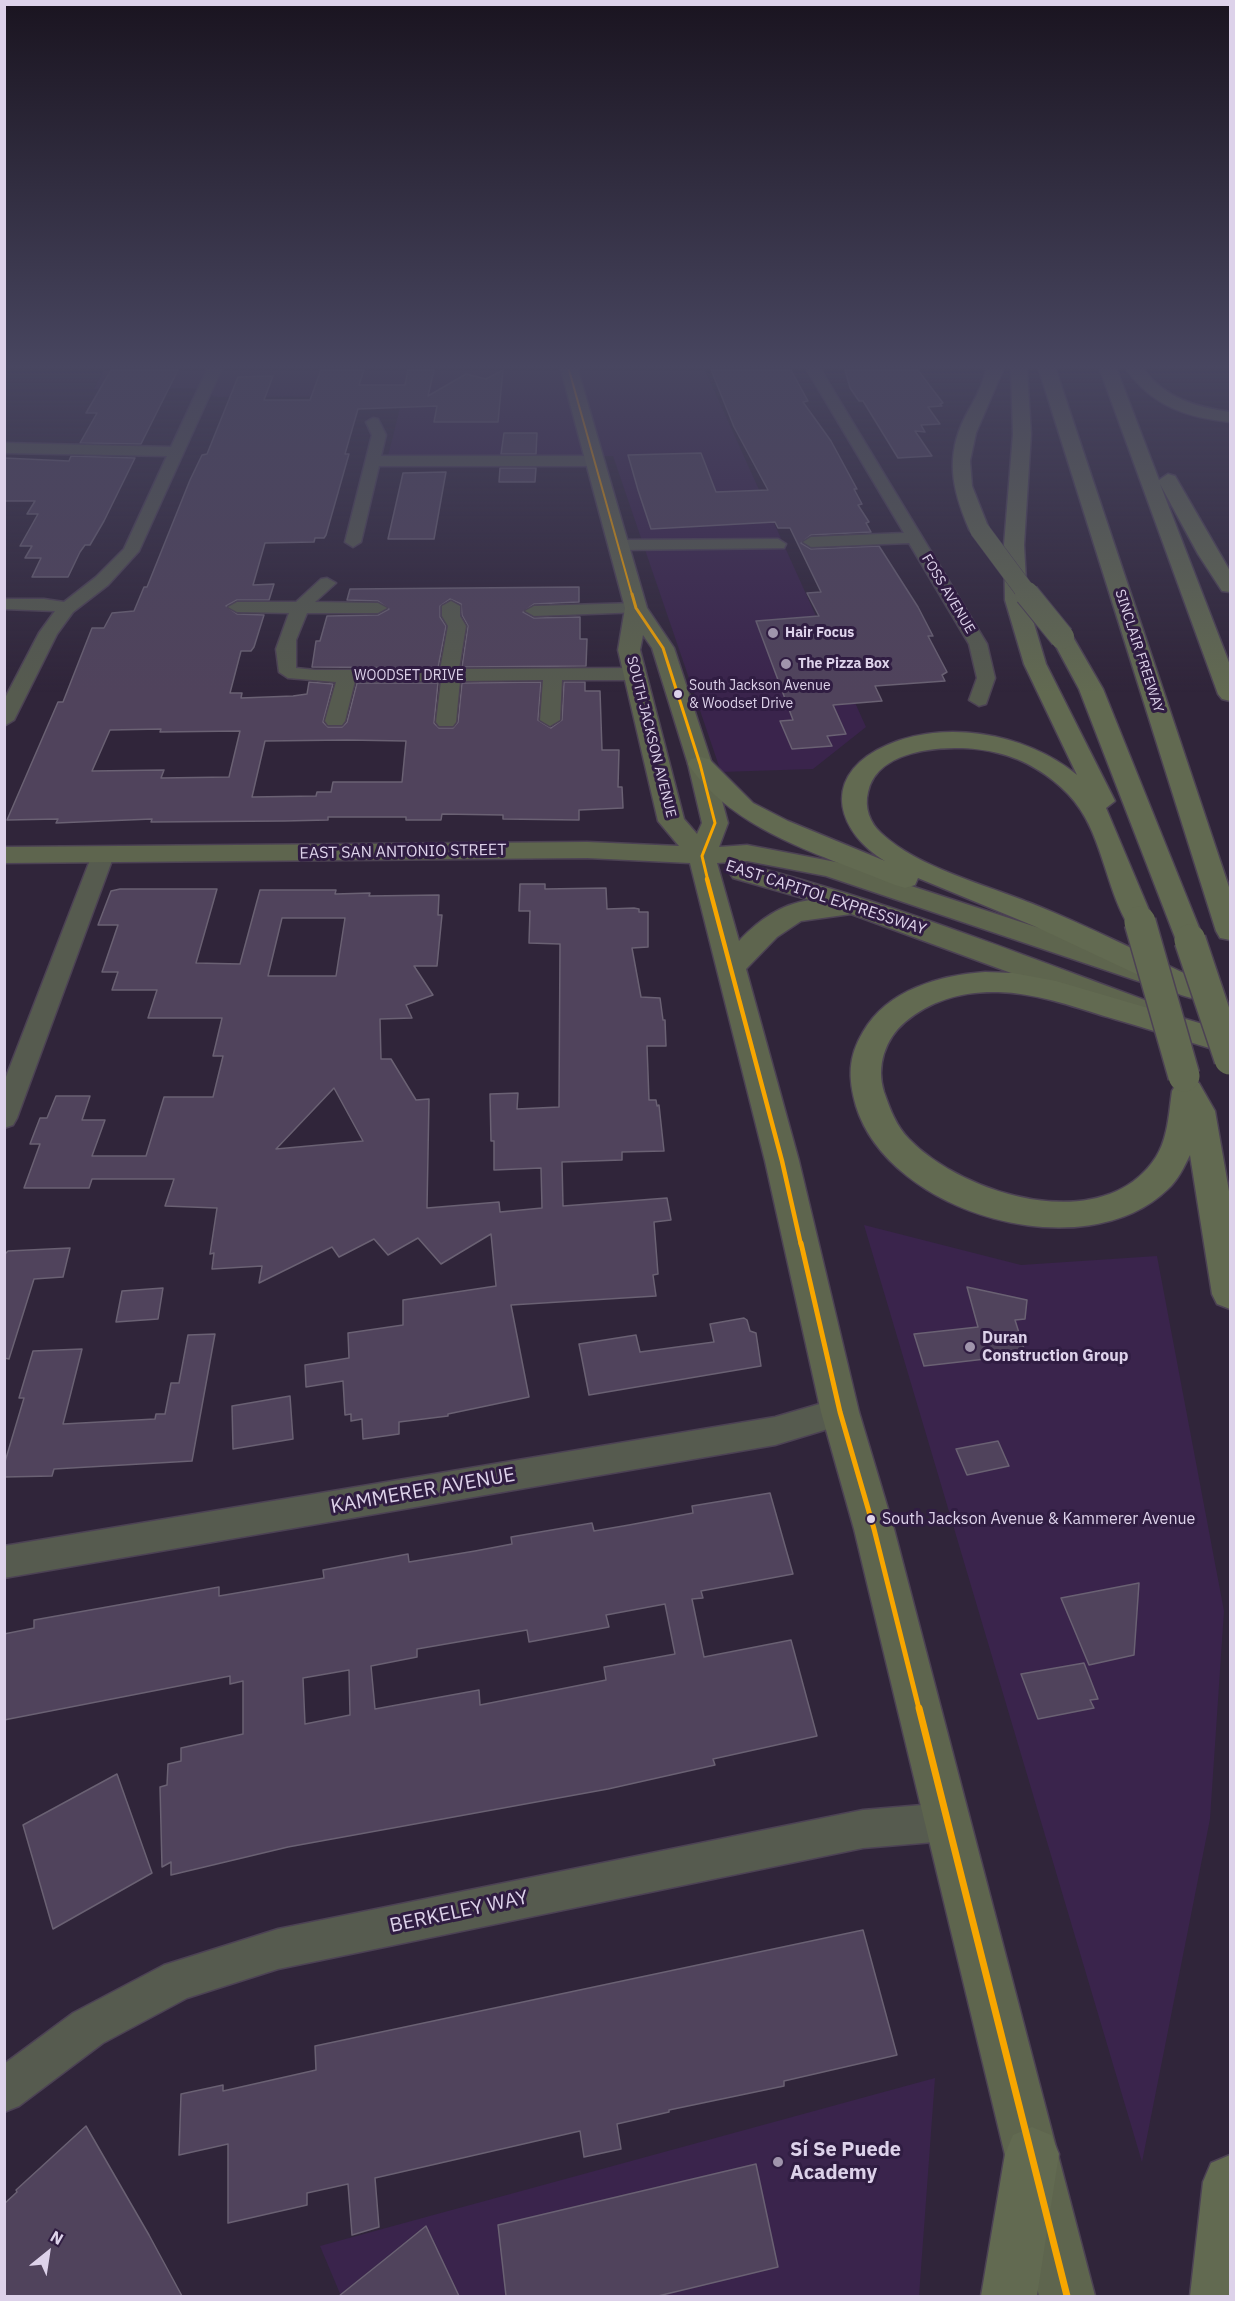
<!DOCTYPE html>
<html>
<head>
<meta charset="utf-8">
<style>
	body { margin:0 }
	#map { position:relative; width:1235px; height:2301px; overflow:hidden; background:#30253a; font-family:"IBM Plex Sans",sans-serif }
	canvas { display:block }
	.frame { position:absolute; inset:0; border:6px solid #ddd2ea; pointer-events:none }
	.north { position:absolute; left:18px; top:2223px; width:60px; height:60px; -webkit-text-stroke:4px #301d42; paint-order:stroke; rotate:30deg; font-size:16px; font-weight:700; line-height:24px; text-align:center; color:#ddd2ea }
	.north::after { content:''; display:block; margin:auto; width:21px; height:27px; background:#ddd2ea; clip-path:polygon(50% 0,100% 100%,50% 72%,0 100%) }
</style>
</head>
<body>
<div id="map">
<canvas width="1235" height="2301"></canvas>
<div class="frame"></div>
<div class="north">N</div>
</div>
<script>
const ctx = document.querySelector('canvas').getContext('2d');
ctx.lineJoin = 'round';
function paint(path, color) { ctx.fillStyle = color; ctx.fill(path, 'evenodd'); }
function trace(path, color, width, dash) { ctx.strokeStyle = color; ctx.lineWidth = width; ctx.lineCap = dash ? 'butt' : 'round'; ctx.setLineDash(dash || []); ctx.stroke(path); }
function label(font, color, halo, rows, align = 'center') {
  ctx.font = font + ' "IBM Plex Sans",sans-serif'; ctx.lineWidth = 6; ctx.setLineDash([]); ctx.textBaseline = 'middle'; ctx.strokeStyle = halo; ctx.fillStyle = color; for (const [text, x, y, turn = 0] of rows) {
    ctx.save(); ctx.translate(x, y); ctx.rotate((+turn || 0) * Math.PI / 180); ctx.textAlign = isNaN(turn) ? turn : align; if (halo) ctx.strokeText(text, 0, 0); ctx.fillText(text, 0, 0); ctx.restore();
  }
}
const built = new Path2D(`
	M104,370H705L866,727L813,769L721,772L613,456H388L403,396L217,397L194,388L94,389Z
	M864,1225L1021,1265L1157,1256L1224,1611L1210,1819L1142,2162Z
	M935,2078L919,2296H341L320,2246Z`);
const building = new Path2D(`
	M111,370H178L141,444L80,443L97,413H86Z
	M321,370H364L359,385H405L408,370H434L428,396L466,374L486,379L503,370L498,422H434L437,406L358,409L345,454H349L326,535L324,538H315L314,542L265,543L253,585L274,584L269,600H237L226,606L237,614L264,615L254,647L251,651H241L230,693H242L241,698L293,696L307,694L309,682L333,684L323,722L328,727H342L347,722L357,683H438L434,723L439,728H453L458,722L462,683L541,682L538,720L551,728L562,720L564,682H585V691H600L602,750H619L618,787H622L623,808L579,810V820L503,819V815L442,814L441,820H406V817H328V820L284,821L151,822L152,819L56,823L58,819L7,820L58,702H63L92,628H104L112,613L134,611L144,587H147L190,480L202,455L207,454L238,377L273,376L264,400H310ZM161,729L160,732L240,731L229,777L161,778L164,770L92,771L110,730ZM347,740L406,741L402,782H333L331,792H317L316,796L252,797L265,741Z
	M711,370H791L808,401L803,402L831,441L857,489H854L862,504L858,505L869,522L866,523L871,532L811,535L801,543L811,549L879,546L918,607L933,636H928L947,672L942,675L945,681L875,686L882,701L833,705L846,734L827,736L832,746L792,749L780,721L793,720L756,621L819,616L807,593L821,592L790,528H778L775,522L651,529L638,490L628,455L701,453L716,492L768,490L734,427Z
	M845,370H918L943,403L940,404L942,406L928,407L940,424L921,425L925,432L915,431L932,456L898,458L863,401H859L850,388Z
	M504,433H537L536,454H501Z
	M71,456L135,458L104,521L90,545H85L80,552L68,577H32L41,558H25L32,546H20L38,514H27L35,501H4V458L69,461Z
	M500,468H536L535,482H499Z
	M446,472L434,539H388L403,473Z
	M579,587V602L534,604L523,612L534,618L580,617V639H587L586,666L462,667L468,626L462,615L461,604L450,599L440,606V617L446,626L438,668L312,667L316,641H320L327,616L378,615L389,609L378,601L347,600L350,589Z
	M520,884H545V889L606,888L607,909L634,908L639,909V912H648V947L632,948L641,997L660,998L663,1020H665L666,1046H647L649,1100H656L657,1106L659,1105L664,1151L622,1152V1160L562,1162L563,1206L667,1198L671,1220L654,1222L658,1274L653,1275L656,1296L511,1305L529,1397L448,1414V1416L399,1422V1434L363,1439L362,1419L351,1421V1414L345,1415L343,1381L306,1387L305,1365L349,1358L348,1333L403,1325V1300L496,1286L491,1234L441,1264L418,1238L388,1255L374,1239L339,1257L332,1247L259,1283L262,1266L212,1269L214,1253L210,1254L217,1208L165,1206L174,1179H92L89,1188H24L40,1144H30L40,1118H47L56,1096H90L82,1120H105L92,1156H146L164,1097H213L223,1056H213L222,1018H148L157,990H112L118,972H102L118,925H98L111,891L120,889H217L196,963L240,964L260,890H336L335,894L370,893L369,896L439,895L438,915H442L437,966H414L433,995L406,1005L412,1018L380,1019L381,1059H391L416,1100L429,1099L427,1208L499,1202L500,1212L542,1208L541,1168L494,1170V1141H491L490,1094L518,1093L517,1109L559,1107L560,944L529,943L530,911H519ZM282,918H345L336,976H268ZM334,1088L363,1141L276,1149Z
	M70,1248L63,1277L34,1279L9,1359L4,1358V1255L8,1251Z
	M967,1287L1027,1300L1025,1319L1015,1320L1025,1352L1011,1354L1012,1356L924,1366L914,1334L978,1327Z
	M163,1288L158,1319L116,1322L122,1291Z
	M744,1318L747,1320L750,1331L756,1333L761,1366L589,1395L579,1344L636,1335L640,1352L714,1342L710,1324Z
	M215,1334L192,1461L54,1469L52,1476L4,1477V1465L24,1398H19L33,1351L82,1349L63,1424L155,1419L156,1414H165L171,1383H179L188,1335Z
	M290,1396L293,1439L233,1449L232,1406Z
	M998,1441L1009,1466L967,1475L956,1449Z
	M770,1493L793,1574L701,1591L703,1598L692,1599L704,1657L791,1640L817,1736L713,1759L715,1765L608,1789L288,1847L171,1875V1862L162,1867L160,1787L167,1785L168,1764L181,1761V1748L243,1734V1681L230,1684V1676L4,1720V1634L34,1628V1620L219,1587V1596L324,1578L323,1570L408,1554L409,1562L475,1551L512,1544L511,1537L592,1523L594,1531L629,1525L693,1513L692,1506ZM665,1604L675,1654L604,1667L606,1680L480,1705L479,1690L375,1709L371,1666L417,1657V1649L527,1630L529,1642L609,1627L606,1615ZM349,1670L350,1715L305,1724L303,1678Z
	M1139,1583L1134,1655L1089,1665L1061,1598Z
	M1084,1663L1098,1699L1090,1700L1094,1708L1038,1719L1021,1674Z
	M117,1774L152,1873L53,1929L23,1825Z
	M863,1930L897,2055L784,2081V2086L669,2110V2112L617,2124L621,2149L584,2157L580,2131L375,2178L379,2227L352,2235L348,2184L307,2193V2205L228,2223V2144L179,2155L181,2094L223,2085V2091L316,2070L315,2046Z
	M86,2126L149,2235L182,2296H4V2204L17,2192L16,2190Z
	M756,2164L778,2267L658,2296H506L498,2225Z
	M426,2226L459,2296H339L384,2260Z`);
const minor = new Path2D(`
	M207,370H221L139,551L108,585L73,612L57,634L14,720L4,726V700L39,633L55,611L4,609V599H44L64,602L96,577L124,549L167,456L4,453V443L171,447Z
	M807,370H821L987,644L995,678L986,704L979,706L969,700L977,678L969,644L909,543L811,547L803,542L811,537L904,533Z
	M373,418L378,419L386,435L381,456H594L602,461L594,466H379L361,542L353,547L345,542L372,435L366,422Z
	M778,539L786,544L784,548L618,550L610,545L618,540Z
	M327,578L336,583L315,602L378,603L387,608L378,613H307L296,640V668L315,670H440L448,626L442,616V606L451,601L460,606V616L466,626L459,669L634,668L643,674L634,680H562L560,720L550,726L540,720L543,680L460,681L456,722L453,726H439L436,722L441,681H355L345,721L342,725H328L325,721L336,682L288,678L279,672L276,649L289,613L237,612L228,607L237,602H296L321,579Z
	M636,603L645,608L642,612L534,616L525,611L534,606Z
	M103,848L111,850L114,855L17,1118L13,1125L4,1128V1082L92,855L95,850Z
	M840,1398L851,1402L856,1412L851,1422L775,1445L4,1578V1546L775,1417Z
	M946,1803L960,1808L965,1822L960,1836L946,1841L863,1848L278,1969L187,1998L103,2043L19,2106L4,2112V2064L73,2013L164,1965L278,1929L863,1810Z`);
const major = new Path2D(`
	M561,370H578L647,608L674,648L712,764L728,823L719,847L747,845L841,863L1155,966L1160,973L1155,980L1145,983L1135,980L826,876L747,861L717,863L739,941C759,920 781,904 810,900L733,878L729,872L733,866L743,864C882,899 1015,952 1150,1002L1154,1009L1150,1016L1139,1019L1128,1016L851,914L801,921L777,937L746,969L799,1161L859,1412L894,1529L1095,2296H1039L854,1529L821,1412L765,1161L690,863L587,858L4,863V847L587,842L679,846L658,821L618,650L625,608ZM643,635L652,648L688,764L702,823L697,834L684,819L640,650Z`);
const highway = new Path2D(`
	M986,370H1003L976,433L970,461L972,486L989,529L986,533H972L969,529C952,489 945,457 965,417C973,402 982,388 986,370Z
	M1011,370H1027L1031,434L1024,545L1027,600L1046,664L1115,801L1106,808L1154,922L1150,928L1140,931L1130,928C1104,887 1103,830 1068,794C1050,775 1024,759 998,753C961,743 878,744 868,792C864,808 870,823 881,833C918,868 987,885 1033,904C1090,927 1145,955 1201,981L1206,988L1201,995L1191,998L1181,995L1034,926L918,878L915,885L905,888L895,885C823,855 734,832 688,764L691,759L700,757L709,759L753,803L788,821L885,861C839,833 821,781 877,750C938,717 1025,732 1077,775L1024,664L1005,600L1004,545L1013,434Z
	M1039,370H1056L1230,890V940L1220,938L1216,931Z
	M1100,370H1117L1159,480L1168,474L1175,476L1230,571V592L1222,591L1198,554L1160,484L1230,665V701L1222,699L1218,694Z
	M1127,370H1144C1166,399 1197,407 1230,412V422C1188,418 1152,406 1127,370Z
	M1062,630L1070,632L1103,689L1204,940L1200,947L1190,949L1180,947L1176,940L1079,689L1051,637L1054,632Z
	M985,972L1013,973L1056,981L1230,1032V1054C1188,1042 1146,1028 1104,1016C1069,1005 1035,993 998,992C964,991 931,1000 905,1022C885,1039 876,1066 884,1092C890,1109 896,1126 909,1139C963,1195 1104,1238 1156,1157C1168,1138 1169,1112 1172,1091L1177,1083L1188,1079L1199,1083L1215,1111L1230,1197V1309L1217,1304L1212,1294L1190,1155C1184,1167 1178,1180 1168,1189C1085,1270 889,1214 856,1106C848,1078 848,1057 863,1032C887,990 940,975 985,972Z
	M1032,2127L1051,2135L1059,2154L1037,2296H981L1005,2154L1013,2135Z
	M1230,2155V2296H1190L1203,2182L1211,2163Z`);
const highwayBridgeFar2 = new Path2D(`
	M979,529L1028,595`);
const highwayBridgeFar1 = new Path2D(`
	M1027,594L1062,637`);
const highwayBridge = new Path2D(`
	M1140,922L1184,1076
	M1190,940L1230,1059`);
const bus1Far4 = new Path2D(`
	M569,370L632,595`);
const bus1Far3 = new Path2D(`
	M632,594L636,608L663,648L700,764L715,823L702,856L708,881`);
const bus1Far2 = new Path2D(`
	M707,879L782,1161L801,1245`);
const bus1Far1 = new Path2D(`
	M801,1243L840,1412L874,1529L919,1709`);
const bus1 = new Path2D(`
	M919,1708L1067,2296`);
const markers = [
	[773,633,6,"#a095ac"],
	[786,664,6,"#a095ac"],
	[678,694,5,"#ddd2ea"],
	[970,1347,6,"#a095ac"],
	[871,1519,5,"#ddd2ea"],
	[778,2162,6,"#a095ac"]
];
const farStreetnames = [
	["FOSS AVENUE",948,594,59],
	["SINCLAIR FREEWAY",1139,651,72],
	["WOODSET DRIVE",409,676],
	["SOUTH JACKSON AVENUE",651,737,76]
];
const farPoinames = [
	["Hair Focus",785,633],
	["The Pizza Box",798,664]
];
const busNames = [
	["South Jackson Avenue",689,686],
	["& Woodset Drive",689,704]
];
const streetNames = [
	["EAST SAN ANTONIO STREET",403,852,-1],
	["EAST CAPITOL EXPRESSWAY",826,898,18]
];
const poiNames = [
	["Duran",982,1338],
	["Construction Group",982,1356]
];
const nearBusnames = [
	["South Jackson Avenue & Kammerer Avenue",882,1519]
];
const nearStreetnames = [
	["KAMMERER AVENUE",423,1491,-10],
	["BERKELEY WAY",459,1912,-12]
];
const nearPoinames = [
	["Sí Se Puede",790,2150],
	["Academy",790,2173]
];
paint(built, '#3a244c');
paint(building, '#50435c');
trace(building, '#6a6173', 1.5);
trace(minor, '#4c4254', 3);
trace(major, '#4c4254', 3);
trace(highway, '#4c4254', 3);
paint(minor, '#565b4f');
paint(major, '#5e654e');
paint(highway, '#626a51');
trace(highwayBridgeFar2, '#4c4254', 20, []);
trace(highwayBridgeFar1, '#4c4254', 26, []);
trace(highwayBridge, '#4c4254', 34, []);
trace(highwayBridgeFar2, '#626a51', 19);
trace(highwayBridgeFar1, '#626a51', 24);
trace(highwayBridge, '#626a51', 31);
trace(bus1Far4, '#f7a600', 2);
trace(bus1Far3, '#f7a600', 3);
trace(bus1Far2, '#f7a600', 4.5);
trace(bus1Far1, '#f7a600', 5);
trace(bus1, '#f7a600', 7);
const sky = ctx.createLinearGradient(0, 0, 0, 693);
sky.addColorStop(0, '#1a1420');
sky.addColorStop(0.53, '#484660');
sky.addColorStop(1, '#48466000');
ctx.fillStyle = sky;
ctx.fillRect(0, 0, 1235, 693);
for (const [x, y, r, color] of markers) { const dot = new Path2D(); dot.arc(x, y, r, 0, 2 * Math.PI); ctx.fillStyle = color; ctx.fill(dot); trace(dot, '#301d42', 2); }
label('14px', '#ddd2ea', '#301d42', farStreetnames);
label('bold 14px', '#ddd2ea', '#301d42', farPoinames, 'left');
label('14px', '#ddd2ea', '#301d42', busNames, 'left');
label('16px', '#ddd2ea', '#301d42', streetNames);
label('bold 16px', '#ddd2ea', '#301d42', poiNames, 'left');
label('16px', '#ddd2ea', '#301d42', nearBusnames, 'left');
label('20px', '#ddd2ea', '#301d42', nearStreetnames);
label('bold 20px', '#ddd2ea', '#301d42', nearPoinames, 'left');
</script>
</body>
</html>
